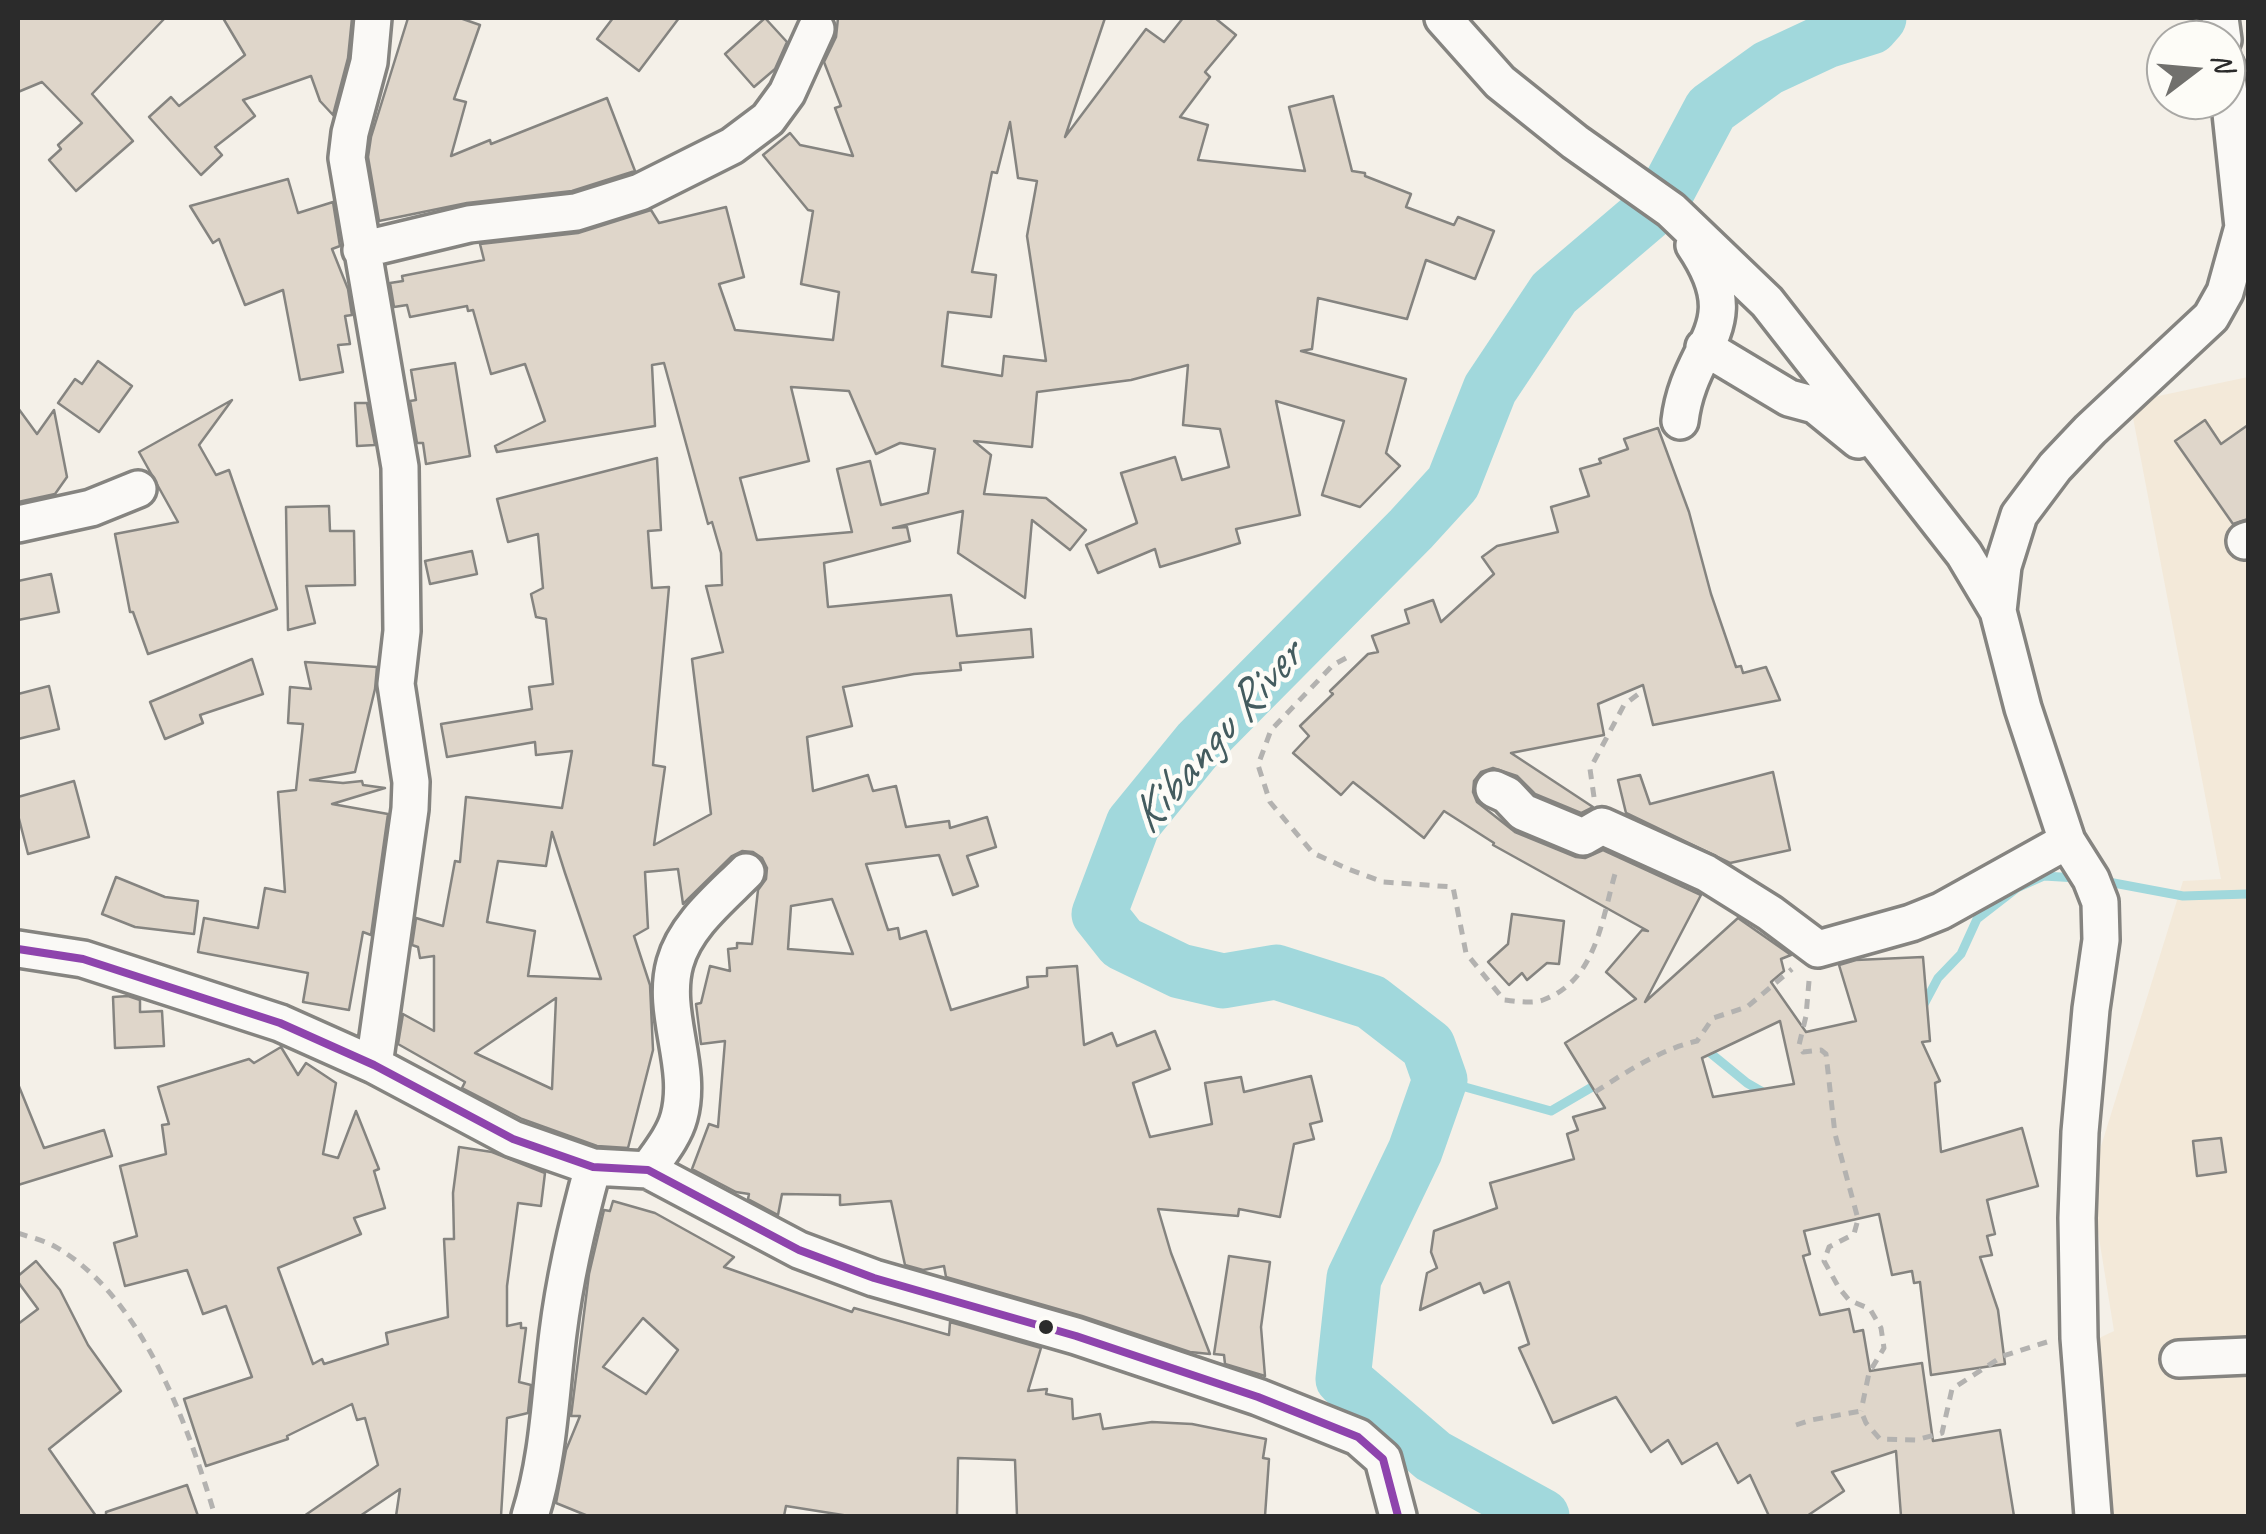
<!DOCTYPE html>
<html>
<head>
<meta charset="utf-8">
<style>
	body { margin:0 }
	#map { position:relative; width:2266px; height:1534px; overflow:hidden; background:#f4f0e8; font-family:Caveat,sans-serif }
	canvas { display:block }
	.frame { position:absolute; inset:0; border:20px solid #2b2b2b; pointer-events:none }
	.north { position:absolute; left:2146px; top:20px; width:100px; height:100px; box-sizing:border-box; background:#fdfcf7; border:2px solid #a9a8a5; border-radius:50%; rotate:74deg; font-size:28px; font-weight:700; line-height:40px; text-align:center; color:#2b2b2b }
	.north::after { content:''; display:block; margin:auto; width:35px; height:45px; background:#71706d; clip-path:polygon(50% 0,100% 100%,50% 72%,0 100%) }
</style>
</head>
<body>
<div id="map">
<canvas width="2266" height="1534"></canvas>
<div class="frame"></div>
<div class="north">N</div>
</div>
<script>
const ctx = document.querySelector('canvas').getContext('2d');
ctx.lineJoin = 'round';
function paint(path, color) { ctx.fillStyle = color; ctx.fill(path, 'evenodd'); }
function trace(path, color, width, dash) { ctx.strokeStyle = color; ctx.lineWidth = width; ctx.lineCap = dash ? 'butt' : 'round'; ctx.setLineDash(dash || []); ctx.stroke(path); }
function label(font, color, halo, rows, align = 'center') {
  ctx.font = font + ' Caveat,sans-serif'; ctx.lineWidth = 9; ctx.setLineDash([]); ctx.textBaseline = 'middle'; ctx.strokeStyle = halo; ctx.fillStyle = color; for (const [text, x, y, turn = 0] of rows) {
    ctx.save(); ctx.translate(x, y); ctx.rotate((+turn || 0) * Math.PI / 180); ctx.textAlign = isNaN(turn) ? turn : align; if (halo) ctx.strokeText(text, 0, 0); ctx.fillText(text, 0, 0); ctx.restore();
  }
}
const built = new Path2D(`
	M2248,377V1516H2106L2097,1339L2114,1331L2090,1182L2183,881L2221,879L2130,402Z`);
const stream = new Path2D(`
	M2103,881L2183,896L2248,894
	M1922,1008L1938,978L1961,954L1977,919L2017,888L2044,876L2077,878
	M1703,1047L1747,1083L1766,1094
	M1440,1080L1551,1111L1599,1083`);
const river = new Path2D(`
	M1542,1516L1433,1456L1343,1379L1354,1278L1415,1151L1440,1080L1428,1046L1371,1002L1276,972L1223,981L1180,971L1122,943L1099,914L1133,824L1200,742L1411,529L1453,483L1490,389L1554,293L1662,201L1711,109L1768,68L1826,41L1871,27L1879,18`);
const building = new Path2D(`
	M18,18H165L92,94L133,141L76,191L49,160L61,149L58,145L82,123L42,82L18,92Z
	M223,18H352L348,58L333,115L320,101L311,76L243,100L255,116L215,147L222,155L201,175L149,117L171,97L179,106L245,55Z
	M408,18H460L480,25L454,99L466,102L451,156L490,140L491,144L607,98L635,171L572,191L467,203L379,221L368,157L371,137Z
	M613,18H679L639,71L597,39Z
	M765,18L787,42L775,69L754,87L725,54Z
	M838,18H1105L1065,137L1146,29L1164,42L1183,18H1215L1236,35L1205,72L1210,77L1180,117L1208,125L1198,160L1305,171L1289,107L1333,96L1352,171L1365,173V176L1411,194L1406,207L1454,225L1458,217L1494,231L1475,279L1426,260L1407,319L1318,298L1312,349L1301,351L1406,379L1386,453L1400,466L1360,507L1322,495L1344,421L1276,401L1300,515L1236,529L1240,543L1160,567L1155,549L1098,573L1086,545L1137,523L1121,473L1175,457L1182,480L1229,467L1220,429L1183,425L1188,365L1131,380L1037,392L1032,447L974,441L991,455L984,494L1046,498L1086,530L1070,550L1032,520L1025,598L958,553L963,511L893,528L907,527L910,541L824,563L828,607L951,595L957,636L1031,629L1033,657L960,663L961,670L914,674L843,687L852,726L807,737L813,791L868,775L873,791L896,786L906,827L949,821L950,828L987,817L996,847L967,856L978,886L953,895L939,855L866,864L888,930L898,928L900,939L926,931L951,1010L1028,987L1027,977L1047,976V968L1077,966L1084,1045L1112,1033L1117,1046L1155,1031L1170,1069L1133,1083L1150,1137L1212,1124L1205,1083L1241,1077L1244,1092L1311,1076L1322,1121L1310,1124L1314,1139L1294,1144L1280,1217L1239,1209L1238,1216L1158,1209L1171,1253L1210,1354L1190,1352L1082,1316L946,1277L944,1266L923,1270L905,1265L891,1201L840,1205V1195L782,1194L778,1215L748,1199L749,1194L736,1192L692,1169L709,1124L718,1127L725,1041L701,1044L696,1004L701,1003L710,966L730,971L728,949L737,948V943L752,944L758,890L766,879L767,868L762,858L753,852L742,851L732,856L683,904L678,869L645,872L648,928L634,936L650,985L653,1050L628,1148L597,1146L522,1119L462,1088L465,1082L398,1044L403,1014L434,1031V956L420,958L418,947L412,945L416,918L443,926L455,861L460,862L466,797L562,808L572,751L536,755L535,742L447,757L441,724L532,709L529,687L553,684L546,619L536,617L531,594L543,588L538,534L508,542L497,499L657,458L661,530L648,531L652,588L669,587L653,765L665,767L654,845L711,814L692,659L723,652L706,586L722,585L721,553L712,522L708,524L664,363L652,365L655,426L497,452L495,446L545,421L525,364L491,374L473,310L468,311L467,306L410,317L407,305L394,307L390,283L403,281L402,276L484,260L480,244L578,233L651,210L659,223L726,207L744,277L719,284L735,330L833,340L839,292L801,284L813,211L808,210L763,155L790,133L800,145L853,156L835,108L841,106L824,62L836,37ZM1010,122L1018,178L1037,181L1027,236L1046,361L1004,356L1002,376L942,366L948,312L991,317L996,275L972,272L992,172L997,173ZM791,387L849,391L876,454L900,443L935,449L928,493L881,505L870,461L837,469L852,532L757,540L740,478L809,461ZM552,832L565,873L601,979L528,976L535,931L487,922L498,861L546,866ZM832,899L853,954L788,949L791,906ZM556,998L552,1089L475,1053Z
	M288,179L298,213L333,202L340,246L332,249L348,289L352,315L345,316L350,344L338,345L343,372L300,380L283,290L245,305L219,239L213,243L190,206Z
	M98,361L132,386L99,432L58,403L75,379L82,384Z
	M455,363L470,456L426,464L423,443H417L410,401L416,400L411,370Z
	M232,400L199,445L216,475L229,470L277,609L148,654L133,612H130L115,534L178,522L139,452Z
	M355,403H367L375,445L357,446Z
	M18,408L37,434L54,410L67,477L55,494L18,502Z
	M2205,420L2221,444L2248,425V519L2233,524L2175,441Z
	M1658,428L1689,512L1711,594L1736,667L1741,666L1743,673L1766,667L1780,700L1653,725L1643,685L1598,704L1604,735L1511,753L1593,807L1581,813L1535,794L1517,776L1493,768L1481,772L1474,781L1473,792L1477,802L1515,832L1576,857L1585,858L1603,850L1701,895L1645,1002L1738,918L1791,955L1781,959L1784,971L1771,982L1806,1032L1856,1021L1839,965L1856,960L1923,957L1930,1041L1922,1042L1940,1081L1935,1083L1941,1152L2022,1128L2038,1186L1987,1200L1995,1234L1987,1236L1992,1255L1980,1257L1998,1310L2005,1364L1931,1375L1920,1282L1914,1283L1912,1271L1892,1275L1879,1214L1804,1231L1810,1254L1803,1256L1820,1315L1849,1309L1854,1332L1863,1330L1870,1371L1922,1363L1933,1441L2000,1430L2014,1516H1901L1896,1451L1832,1472L1844,1491L1807,1516H1769L1750,1475L1738,1483L1717,1443L1682,1464L1668,1440L1651,1452L1616,1397L1553,1423L1519,1348L1529,1344L1509,1282L1484,1293L1480,1283L1420,1310L1427,1273L1437,1268L1431,1252L1434,1231L1497,1208L1490,1183L1574,1159L1567,1134L1578,1130L1573,1117L1605,1108L1565,1043L1636,999L1606,972L1642,930L1648,931L1493,845L1494,843L1444,811L1424,838L1353,782L1341,795L1293,753L1309,736L1300,726L1333,694L1330,691L1368,654L1378,652L1372,636L1409,623L1405,610L1433,600L1441,622L1494,574L1482,557L1497,546L1558,532L1551,507L1589,496L1580,469L1601,463L1599,459L1628,449L1624,439ZM1780,1021L1794,1084L1713,1097L1702,1058Z
	M329,506L330,531H354L355,585L306,586L315,623L288,630L286,507Z
	M472,551L477,574L430,584L425,561Z
	M51,574L59,612L18,620V581Z
	M252,659L263,694L200,715L203,723L165,739L150,702Z
	M305,662L377,667L375,689L355,772L310,780L343,783L362,781L363,785L385,788L332,804L388,814L371,935L363,932L349,1010L303,1002L308,973L198,952L204,918L258,928L265,888L285,892L278,792L296,790L303,724L288,723L290,687L311,689Z
	M49,686L59,729L18,739V694Z
	M1773,772L1790,850L1730,863L1626,813L1618,780L1640,775L1650,804Z
	M74,781L89,837L28,854L18,815V797Z
	M116,877L165,897L198,901L194,934L135,927L102,914Z
	M1512,914L1564,921L1559,964L1547,963L1527,980L1522,973L1509,985L1488,962L1508,944Z
	M128,996L140,1000V1012L162,1011L164,1046L115,1048L113,997Z
	M281,1047L298,1075L306,1063L336,1083L323,1154L338,1158L356,1111L379,1169L374,1171L385,1208L354,1218L361,1234L278,1268L313,1364L322,1359L324,1364L388,1344L386,1333L448,1317L444,1239H454L453,1193L459,1147L492,1152L545,1173L541,1206L518,1203L507,1286V1326L521,1323V1328H526L519,1382L531,1385L528,1413L507,1418L501,1516H396L400,1489L360,1516H304L378,1465L365,1418L357,1420L352,1404L287,1436L288,1439L206,1466L184,1399L252,1377L226,1306L203,1314L187,1270L125,1286L114,1243L137,1236L120,1166L166,1154L162,1125L169,1124L158,1087L249,1059L254,1063Z
	M18,1084L44,1148L104,1130L112,1156L18,1185Z
	M2221,1138L2226,1172L2197,1176L2193,1141Z
	M613,1201L655,1213L734,1257L724,1267L852,1312L854,1308L949,1335L950,1322L1041,1348L1028,1391L1047,1389L1046,1394L1072,1399L1073,1419L1100,1414L1103,1429L1152,1422L1192,1424L1266,1439L1263,1458L1269,1459L1265,1516H1017L1015,1460L958,1458L957,1516H849L786,1506L784,1516H588L556,1503L566,1450L580,1416H571L589,1274L604,1210L610,1211ZM643,1318L678,1350L646,1394L603,1367Z
	M1229,1256L1270,1262L1261,1327L1265,1376L1225,1364L1224,1355L1214,1354Z
	M36,1261L60,1290L88,1345L121,1391L49,1449L96,1516H18V1324L38,1309L18,1282V1276Z
	M187,1485L198,1516H106V1512Z`);
const path = new Path2D(`
	M1346,658L1333,665L1271,730L1258,765L1270,802L1313,853L1348,869L1383,882L1453,887L1466,953L1504,1000C1515,1001 1532,1004 1543,1000C1598,980 1602,916 1617,867
	M1594,797L1590,769L1624,705L1641,692
	M1809,981L1806,1016L1799,1045L1803,1052L1821,1050L1826,1054L1835,1134L1858,1219L1854,1234L1829,1247L1824,1261L1839,1288L1849,1300L1870,1309L1881,1328L1884,1348L1869,1373L1861,1411
	M1595,1092C1628,1071 1659,1050 1697,1041L1713,1018L1747,1007L1792,969
	M18,1233C29,1237 43,1240 54,1246C142,1295 188,1425 215,1516
	M1796,1425L1811,1420L1861,1411L1866,1423L1880,1439L1916,1440L1942,1433L1952,1389L2003,1356L2047,1342`);
const minor = new Path2D(`
	M373,18L369,62L350,133L347,158L400,467L402,631L396,684L411,782L410,809L374,1065
	M1443,18L1500,82L1575,142L1671,210L1767,302L1964,554L1998,611
	M2220,18L2223,40
	M361,250L469,224L576,212L640,192L732,146L768,119L787,93L816,29
	M1704,347L1789,398L1815,405L1858,440
	M1680,421C1689,343 1750,328 1694,245
	M18,524L91,508L138,489
	M2245,541L2248,540
	M1494,789L1507,795L1523,812L1583,837L1602,826L1706,873L1770,913L1818,949L1911,923L1941,911L2067,841
	M18,949L83,959L280,1023L374,1065L513,1139L593,1167L648,1170L799,1250L874,1278L1076,1336L1258,1397L1358,1437L1383,1459L1398,1516
	M648,1170C659,1154 674,1136 679,1117C693,1066 661,1013 675,963C685,926 720,898 746,872
	M2179,1359L2248,1356
	M530,1516C549,1456 550,1396 558,1333C565,1276 578,1221 593,1167
	M2093,1516L2079,1338L2077,1218L2080,1132L2091,1009L2101,940L2100,902L2091,879L2067,841L2023,708L1998,611L2003,566L2019,515L2055,467L2090,430L2211,317L2225,292L2243,227L2226,66`);
const bus1 = new Path2D(`
	M18,949L83,959L280,1023L374,1065L513,1139L593,1167L648,1170L799,1250L874,1278L1076,1336L1258,1397L1358,1437L1383,1459L1398,1516`);
const markers = [
	[1046,1327,9,"#2b2b2b"]
];
const waterNames = [
	["Kibangu River",1217,738,-49]
];
paint(built, '#f3e9d9');
trace(stream, '#a1d8dc', 9);
trace(river, '#a1d8dc', 55);
paint(building, '#dfd6ca');
trace(building, '#858480', 2.5);
trace(minor, '#858480', 42);
trace(path, '#b3b2b0', 5, [10, 8]);
trace(minor, '#faf9f6', 35);
trace(bus1, '#8e44ad', 8);
for (const [x, y, r, color] of markers) { const dot = new Path2D(); dot.arc(x, y, r, 0, 2 * Math.PI); ctx.fillStyle = color; ctx.fill(dot); trace(dot, '#fdfcf7', 4); }
label('italic 50px', '#445c5f', '#fdfcf7', waterNames);
</script>
</body>
</html>
